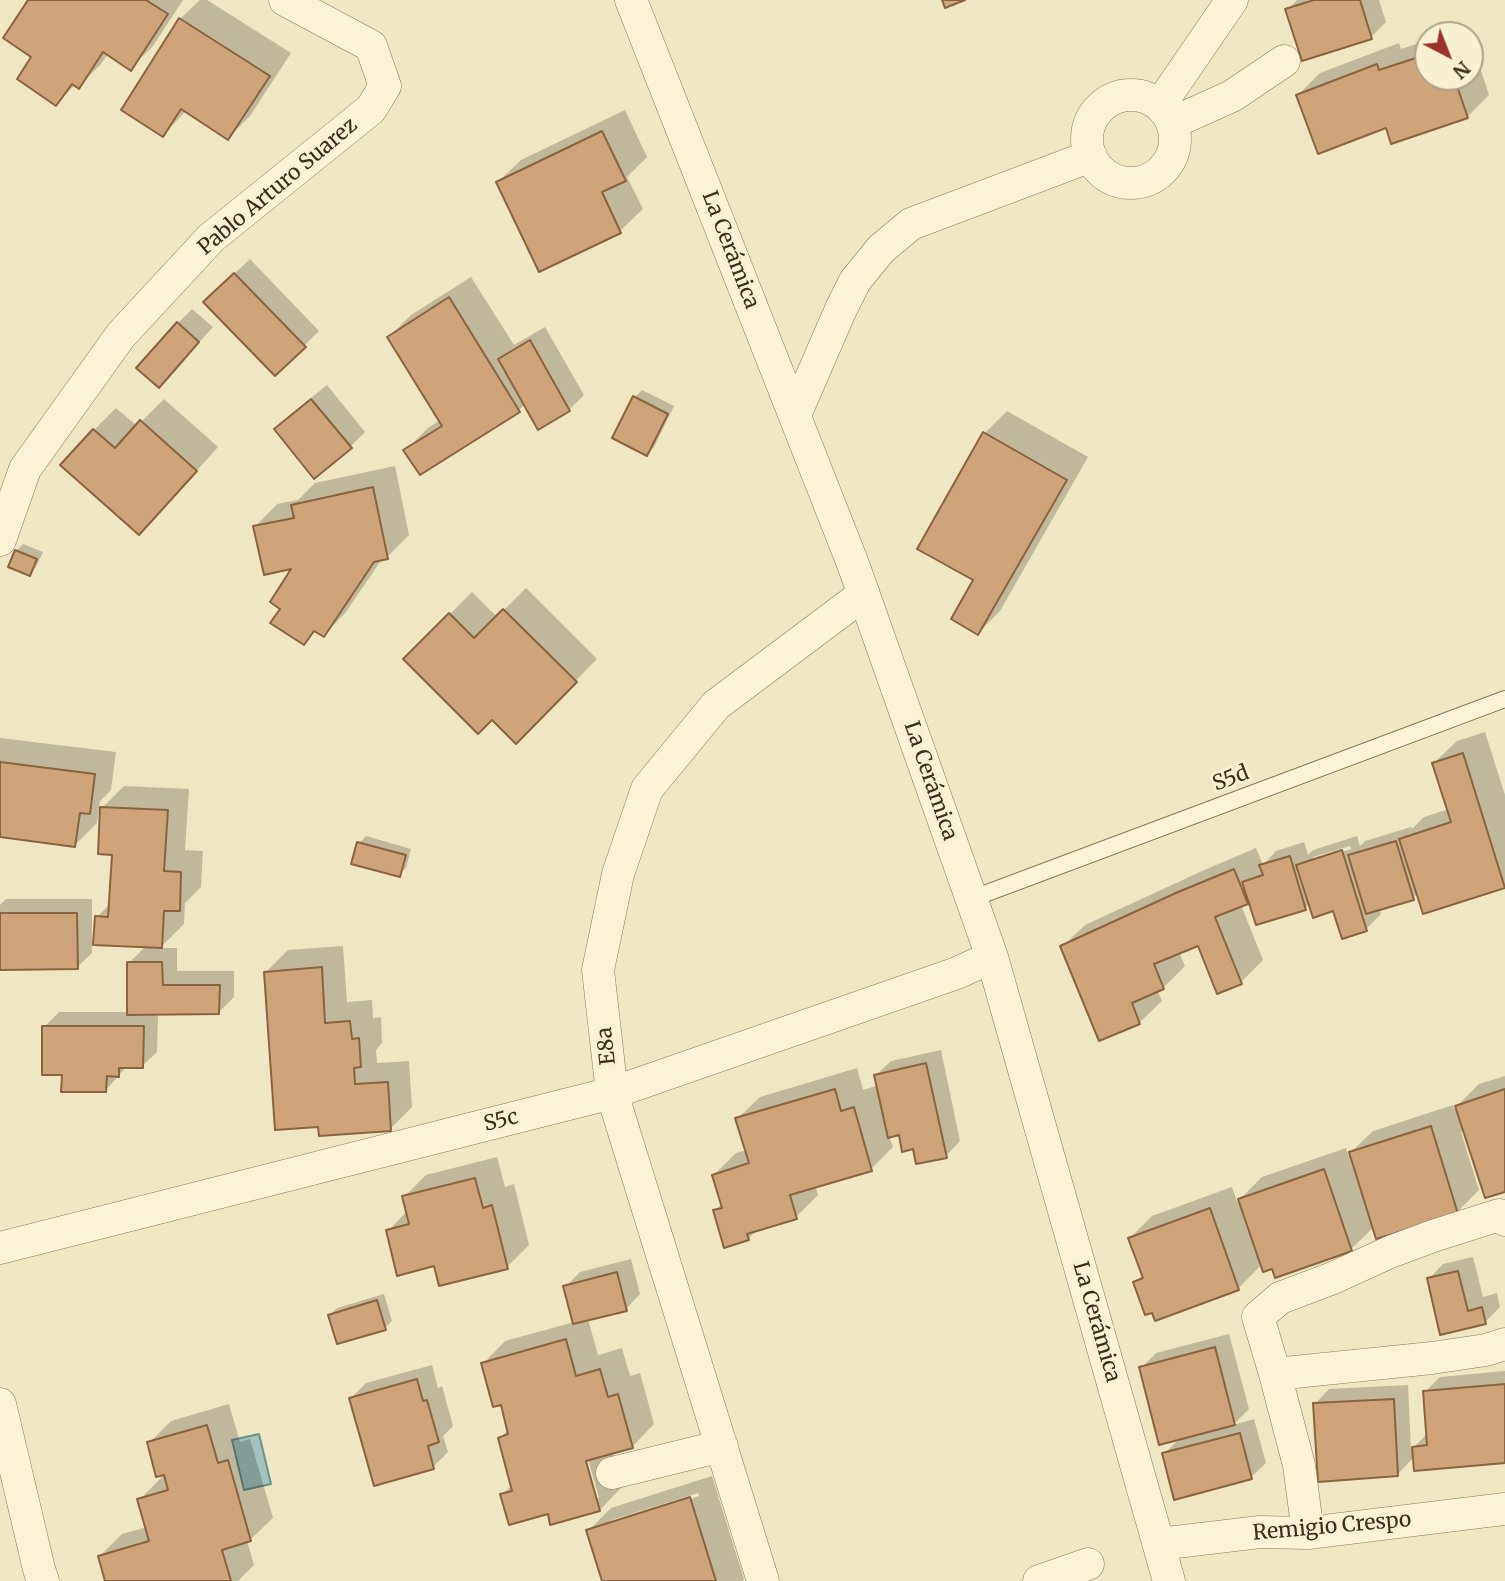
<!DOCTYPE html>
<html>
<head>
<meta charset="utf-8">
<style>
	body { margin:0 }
	#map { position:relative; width:1505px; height:1581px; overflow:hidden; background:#efe7c3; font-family:Merriweather,serif }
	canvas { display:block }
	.north { position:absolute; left:1414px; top:21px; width:70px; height:70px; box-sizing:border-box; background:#f7f0d3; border:2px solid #aba28b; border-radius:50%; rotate:138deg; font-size:19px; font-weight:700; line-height:28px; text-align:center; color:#3a2e1e }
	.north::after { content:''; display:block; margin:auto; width:24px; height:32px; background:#9b3227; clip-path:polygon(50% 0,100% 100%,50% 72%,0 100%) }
</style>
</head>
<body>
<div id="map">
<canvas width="1505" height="1581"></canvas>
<div class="north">N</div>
</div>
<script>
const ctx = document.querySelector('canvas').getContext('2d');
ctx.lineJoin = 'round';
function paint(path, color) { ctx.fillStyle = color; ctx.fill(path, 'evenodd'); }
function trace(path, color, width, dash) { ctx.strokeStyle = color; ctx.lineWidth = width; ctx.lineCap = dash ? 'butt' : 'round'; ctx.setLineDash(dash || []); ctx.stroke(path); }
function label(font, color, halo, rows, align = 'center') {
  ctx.font = font + ' Merriweather,serif'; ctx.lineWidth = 6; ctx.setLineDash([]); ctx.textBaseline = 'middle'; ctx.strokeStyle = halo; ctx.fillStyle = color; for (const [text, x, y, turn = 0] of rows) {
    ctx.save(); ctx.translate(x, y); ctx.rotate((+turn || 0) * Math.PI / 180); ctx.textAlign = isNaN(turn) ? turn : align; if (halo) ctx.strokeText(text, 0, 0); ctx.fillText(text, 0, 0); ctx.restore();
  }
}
const water = new Path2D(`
	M259,1434L271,1484L244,1490L232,1440Z`);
const shadow = new Path2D(`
	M30,0H183L153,46L131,68L108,54L101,64L79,86L76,84L56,104L34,57Z
	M200,0H207L291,53L250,116L228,138L186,111L163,135L180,19Z
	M1297,0H1379L1386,22L1371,37L1287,10Z
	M1467,27L1469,35H1444Z
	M1470,37L1489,95L1467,117L1387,126L1298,95L1320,73L1399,43L1401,49L1428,40V77H1470Z
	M625,110L647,157L627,177L643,209L620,231L540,270L498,182L521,160Z
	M250,259L319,331L275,374L220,287Z
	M471,277L514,345L545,327L584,395L569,410L525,404L519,410L420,473L406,450L428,428L440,420L389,337L411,315Z
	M192,309L213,327L173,371L178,323Z
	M327,385L365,432L350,447L276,429L291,414Z
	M642,390L674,406L654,447L647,454L635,397Z
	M164,399L218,447L161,510L94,430L116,408L137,426Z
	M1007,411L1088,457L1000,611L978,633L975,580L985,433Z
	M395,466L409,535L387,557L382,559L346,612L324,635L317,630L304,643L283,608L294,567L255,527L277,504L298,500L315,483Z
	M23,544L43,552L36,567L29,574L16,551Z
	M526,588L597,659L516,741L492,718L405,659L472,592L497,617Z
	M1485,732L1505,795V886L1424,912L1418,893L1413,898L1379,909L1381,914L1366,929L1334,909L1310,903L1305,908L1250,899L1241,905L1263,960L1241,982L1199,944L1179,952L1185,966L1163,988L1157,990L1162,1001L1139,1023L1062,947L1085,925L1202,871L1256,848L1263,865L1276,851L1304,842L1308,855L1313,850L1357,836L1360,846L1365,841L1411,827L1412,829L1424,817L1449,809L1434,763L1457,741ZM1350,846L1351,849L1313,861V857Z
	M0,738L116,752L111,790L100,801L97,823L75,845L0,835Z
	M124,786L189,789L185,850L203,851L201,887L185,903L184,924L160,948H177V971H234V997L219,1012L158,1013L157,1052L142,1066H127L106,1090L64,1073L44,1027L59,1012H129V963L146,946L97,917L111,903L114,853L102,808Z
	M366,836L411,849L406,868L399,875L359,843Z
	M6,899H92V953L77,967L0,968V905Z
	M343,946L347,1002L372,1000L373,1018L381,1017L382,1043L376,1050L377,1063L409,1061L412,1107L390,1129L319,1125L266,972L288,950Z
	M941,1050L960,1141L946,1156L915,1147L900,1133L889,1136L893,1147L871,1169L815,1185L818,1195L796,1217L758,1229L748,1239L715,1211L722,1203L714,1175L736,1153L747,1150L737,1119L760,1097L857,1068L863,1090L879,1085L876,1075L891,1061Z
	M1505,1076V1190L1465,1131L1461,1132L1479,1190L1457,1212L1374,1227L1351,1249L1273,1266L1262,1264L1238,1289L1135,1282L1143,1275L1130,1238L1152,1216L1232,1187L1237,1202L1262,1177L1346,1148L1348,1155L1373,1131L1453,1105L1454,1109L1479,1084Z
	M497,1157L505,1187L514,1184L529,1245L507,1267L435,1264L388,1231L407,1211L404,1197L426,1175Z
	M1473,1257L1483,1297L1497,1293L1500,1307L1485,1322L1442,1333L1429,1279L1443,1264Z
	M631,1259L640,1294L626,1309L588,1319L598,1355L622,1348L630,1376L640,1373L654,1424L632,1447L612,1452L622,1487L600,1510L549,1512L502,1495L513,1484L500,1438L509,1429L502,1403L483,1364L505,1341L574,1322L565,1287L580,1272ZM586,1452L599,1498H595L582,1453Z
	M384,1294L392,1321L385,1328L330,1315L337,1308Z
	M1229,1334L1249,1409L1233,1425L1254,1419L1266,1463L1251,1477L1164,1454L1181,1437L1141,1368L1156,1353Z
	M432,1365L438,1388L442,1386L453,1426L443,1436L448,1452L433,1467L351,1398L366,1383Z
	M1505,1371V1461L1414,1457L1397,1475L1315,1404L1329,1389L1408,1385L1411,1450L1428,1433L1425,1392L1440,1377Z
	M229,1404L240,1442L250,1439L273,1518L250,1540L247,1541L254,1565L238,1581H107L100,1556L122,1534L147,1527L139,1500L166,1473L149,1443L171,1421Z
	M712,1476L744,1579L743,1581H604L588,1531L611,1508ZM698,1493L699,1496L612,1524V1520Z`);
const building = new Path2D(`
	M28,0H146L168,14L131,71L103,52L79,89L72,84L56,106L17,79L31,57L3,38Z
	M942,0H965L945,8Z
	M1314,0H1360L1372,39L1302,61L1285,9Z
	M179,18L270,76L228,140L181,109L163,137L121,110Z
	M1428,54V77H1454L1468,118L1391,144L1386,128L1318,154L1296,95L1377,64L1379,70Z
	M602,131L626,181L602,192L621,233L539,272L496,182Z
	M234,273L306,347L275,376L203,302Z
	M449,297L520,412L420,475L403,450L442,426L387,337Z
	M177,322L199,342L159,388L136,368Z
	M530,340L570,411L538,430L498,359Z
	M633,396L668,414L647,456L612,438Z
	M311,399L352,448L314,479L274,429Z
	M140,420L197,471L139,535L60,465L93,429L115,448Z
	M983,432L1067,480L978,635L951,619L973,580L917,549Z
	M373,487L388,559L374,562L324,637L314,631L304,645L270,623L280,609L270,602L291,569L264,575L253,526L294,518L291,505Z
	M15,550L37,559L30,576L8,567Z
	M503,609L577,682L516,744L492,720L478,734L403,659L449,613L474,638Z
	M1463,753L1505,888L1423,914L1399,839L1451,822L1432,763Z
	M0,762L95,774L90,814L80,813L75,847L0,837Z
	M100,807L168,810L164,871L181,872L180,911H164L162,948L93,945L95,916L108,917L112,855L98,854Z
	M1396,841L1414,900L1366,914L1348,855Z
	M357,842L406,855L400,877L351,864Z
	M1342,850L1367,931L1342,939L1333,911L1313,918L1296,865Z
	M1290,856L1306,910L1256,925L1242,882L1263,875L1259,865Z
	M1234,869L1248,904L1215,917L1242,984L1217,994L1198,946L1154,964L1164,989L1132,1003L1140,1024L1099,1041L1060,946L1178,892Z
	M0,913H77L78,969L0,970Z
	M127,962H162L163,985H220L219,1014L127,1015Z
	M322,967L325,1023L350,1021L352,1039L359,1038L361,1067L354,1068L355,1084L388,1082L391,1131L319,1136L318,1127L275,1130L264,972Z
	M42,1026H144L143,1068H119V1077L107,1076L106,1092H61L62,1075H42Z
	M926,1063L947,1158L916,1164L913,1149L902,1152L899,1135L888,1138L874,1075Z
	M835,1089L841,1111L854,1107L872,1171L790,1195L797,1219L747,1234L749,1240L724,1248L713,1210L722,1208L712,1175L749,1163L735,1118Z
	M1505,1089V1192L1485,1198L1455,1106Z
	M1431,1126L1458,1214L1376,1239L1349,1152Z
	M1324,1169L1352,1251L1275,1278L1272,1269L1263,1272L1238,1199Z
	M475,1178L483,1208L492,1205L508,1269L439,1286L434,1266L397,1276L386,1230L409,1224L402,1196Z
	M1210,1208L1239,1290L1155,1321L1152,1313L1145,1315L1133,1282L1143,1278L1128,1238Z
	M1458,1271L1468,1311L1482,1307L1486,1324L1440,1335L1427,1278Z
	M617,1272L627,1311L573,1324L563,1286Z
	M377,1300L386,1330L337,1344L328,1315Z
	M566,1339L576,1376L600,1369L608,1397L618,1394L633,1448L586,1461L600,1511L550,1525L548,1514L509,1525L500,1494L512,1491L498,1438L508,1434L501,1405L493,1407L481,1363Z
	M1215,1347L1235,1425L1159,1445L1139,1367Z
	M417,1379L423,1401L427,1400L439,1442L428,1446L434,1469L374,1486L349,1398Z
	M1505,1384V1463L1414,1471L1412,1447L1427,1445L1423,1391Z
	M1394,1399L1398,1476L1318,1482L1313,1403Z
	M207,1425L218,1463L228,1460L251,1541L222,1550L231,1581H105L98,1556L149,1541L137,1499L168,1490L164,1475L156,1477L147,1442Z
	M1240,1433L1252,1479L1174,1500L1162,1453Z
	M690,1497L716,1581H602L586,1530Z`);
const service = new Path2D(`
	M971,899L1505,699`);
const minor = new Path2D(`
	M631,0L853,564L992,957L1169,1581
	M1087 139a44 44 0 1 1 88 0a44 44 0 1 1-88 0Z
	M1160,105L1232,0
	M1172,123L1232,96L1284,61
	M795,415L841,309L855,281L881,249L911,224L1091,156
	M0,540L25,469L121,335L211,238L371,109L385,86L371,46L285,0
	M0,1248L612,1093L957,973L992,957
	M1275,1374L1432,1358L1486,1350L1505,1344
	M0,1404L39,1569L43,1581
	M612,1473L722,1446
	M1308,1533L1299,1465L1275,1374L1258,1317L1280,1298L1333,1278L1390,1252L1433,1236L1499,1215L1505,1220
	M1159,1544L1260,1532L1308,1533L1505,1509
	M763,1581L612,1093L598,970L618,874L647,789L716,705L864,594
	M1039,1581L1088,1564`);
const streetNames = [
	["Pablo Arturo Suarez",278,187,-40],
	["La Cerámica",730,250,69],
	["S5d",1231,779,-21],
	["La Cerámica",930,781,71],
	["E8a",607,1046,-96],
	["S5c",501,1121,-14],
	["La Cerámica",1096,1322,74],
	["Remigio Crespo",1332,1527,-5]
];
paint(water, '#a5c2bd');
trace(water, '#6c918b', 2);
paint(shadow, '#0003');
paint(building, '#cfa478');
trace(building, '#8a643e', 2);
trace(service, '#8a7859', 18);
trace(minor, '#8a7859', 33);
trace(service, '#faf3d7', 16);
trace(minor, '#faf3d7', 32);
label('21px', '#3a2e1e', '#f7f0d3', streetNames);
</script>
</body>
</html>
